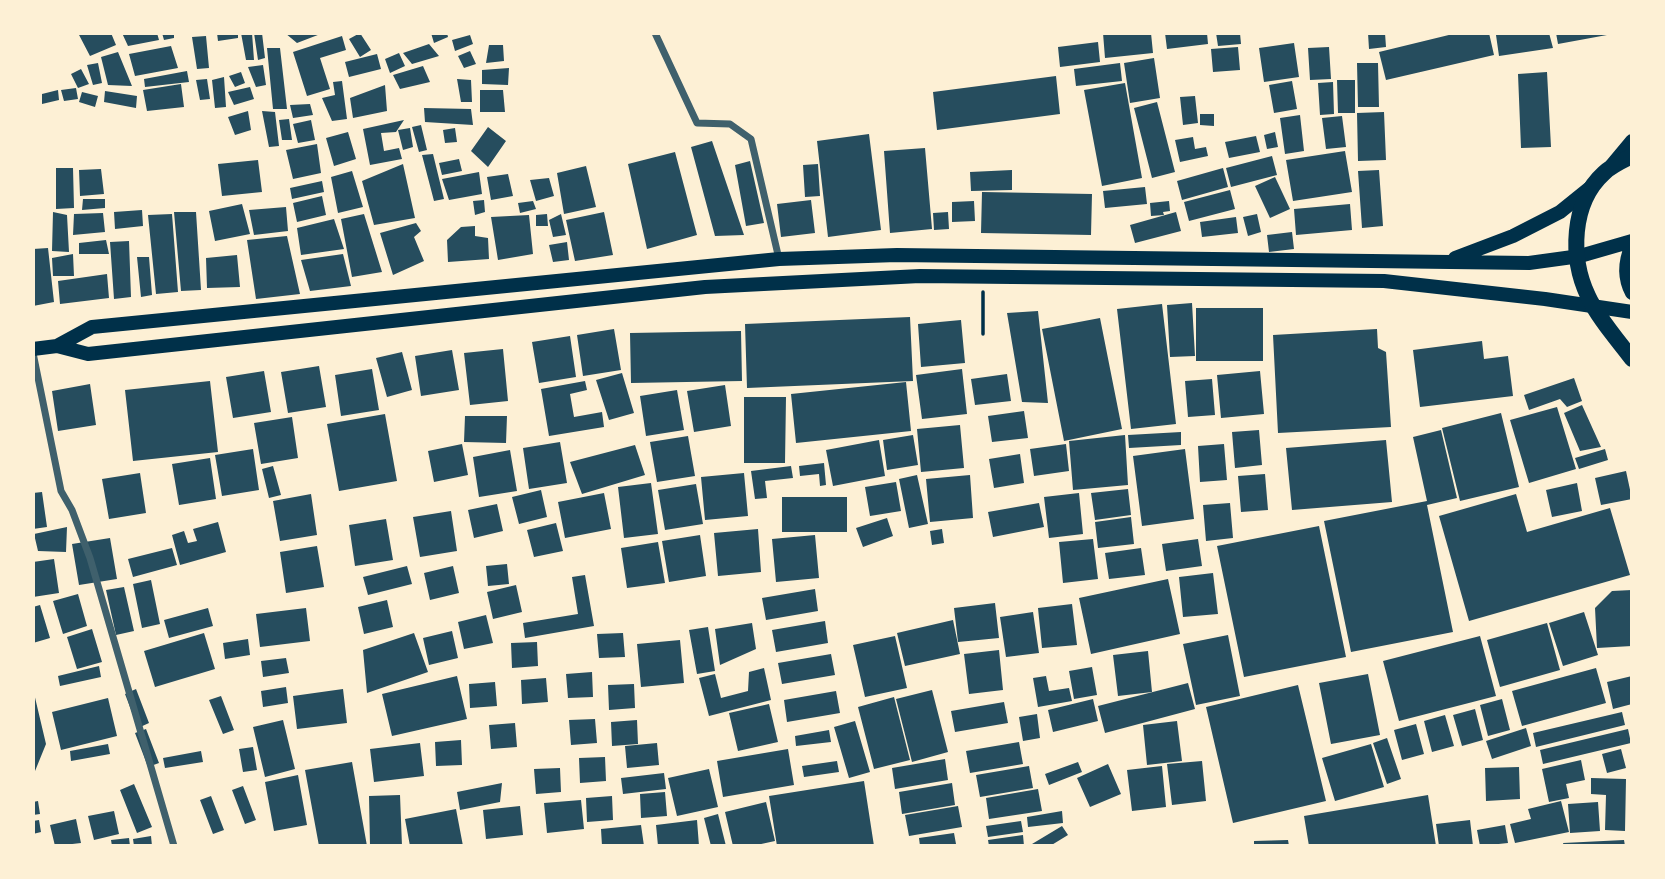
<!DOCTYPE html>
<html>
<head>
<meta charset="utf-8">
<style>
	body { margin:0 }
	#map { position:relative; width:1665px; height:879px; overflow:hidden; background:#fdf0d5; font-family:Commissioner,sans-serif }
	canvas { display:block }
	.frame { position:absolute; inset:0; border:35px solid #fdf0d5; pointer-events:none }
</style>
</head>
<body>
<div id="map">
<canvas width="1665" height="879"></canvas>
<div class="frame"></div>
</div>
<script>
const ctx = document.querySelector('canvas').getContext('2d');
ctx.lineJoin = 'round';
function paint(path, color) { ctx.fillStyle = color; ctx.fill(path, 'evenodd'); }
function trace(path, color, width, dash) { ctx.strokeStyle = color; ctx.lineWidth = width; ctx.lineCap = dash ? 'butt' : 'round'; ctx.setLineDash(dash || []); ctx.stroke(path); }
const building = new Path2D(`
	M78,33H111L116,45L90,56Z
	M122,33H157L159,40L128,46Z
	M162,33H174V38L164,40Z
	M217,33H238V38L218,41Z
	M241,33H252L254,60H246Z
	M254,33H262L265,58L258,60Z
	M285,33H323L297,43Z
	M360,33L371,50L360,57L349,39Z
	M431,33H447L448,37L434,43Z
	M1103,33H1151L1153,53L1105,58Z
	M1165,33H1207L1208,44L1167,49Z
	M1216,33H1240L1241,44L1218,46Z
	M1368,33H1385L1386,47L1369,49Z
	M1457,33H1489L1494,55L1386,80L1379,52Z
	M1506,33H1549L1553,48L1499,56L1496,35Z
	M1556,33H1606L1607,35L1558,44Z
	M470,35L473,44L455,51L452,40Z
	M206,36L209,68L197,69L192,37Z
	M342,36L346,50L320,58L330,89L307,96L293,52Z
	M1098,42L1100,62L1060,67L1058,47Z
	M1294,43L1299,77L1264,82L1259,48Z
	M429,44L439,56L412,64L403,53Z
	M489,45H503L504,61L486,63Z
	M171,46L178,68L135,76L129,54Z
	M1238,47L1240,70L1213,72L1211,49Z
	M1329,47L1331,79L1310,80L1308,48Z
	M267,48H280L287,109H273Z
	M470,51L476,64L464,68L458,56Z
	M118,52L132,86L108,85L101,57Z
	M399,53L405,66L390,73L385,59Z
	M377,54L381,69L349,77L345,62Z
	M1154,58L1160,98L1130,103L1124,63Z
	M98,63L102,83L93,85L87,65Z
	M1120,63L1122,81L1076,86L1074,69Z
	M1357,63H1378L1379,107H1358Z
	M263,65L266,85L256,87L248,67Z
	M423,66L430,82L400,89L393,75Z
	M509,68L508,85L482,84V70Z
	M81,69L89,84L78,88L71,74Z
	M187,71L189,82L145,87L144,79Z
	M241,72L245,83L235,87L229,76Z
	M1547,72L1551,147L1521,148L1518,74Z
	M1056,76L1060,114L937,130L933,92Z
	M224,77L226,107L215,108L212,80Z
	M207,79L210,99L200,100L196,80Z
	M457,79L471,80L472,102H461Z
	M1337,80H1355V113H1338Z
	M342,81L347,119L332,121L322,98L335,95L333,82Z
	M1292,81L1297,109L1274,113L1269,85Z
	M1333,82L1334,114L1320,115L1318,83Z
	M1125,83L1142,178L1102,186L1084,90Z
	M181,84L184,107L147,111L143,90Z
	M385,85L387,111L353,118L350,98Z
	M250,87L254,99L234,105L228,92Z
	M76,88L78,99L64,101L61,90Z
	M58,90L59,100L42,104V94Z
	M480,90H503L505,112H480Z
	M105,91L137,96L136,108L104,102Z
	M82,92L98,96L95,107L79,102Z
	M1195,96L1198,123L1183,125L1180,97Z
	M1157,102L1175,172L1152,178L1134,108Z
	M310,104L313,115L293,118L290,105Z
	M424,108L471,109L473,125L425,122Z
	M248,111L251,130L235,135L228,117Z
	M262,111L275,112L279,146L269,147Z
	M1384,112L1386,160L1358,161L1357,113Z
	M1200,114H1214V126L1200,125Z
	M1300,115L1304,151L1285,154L1280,118Z
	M1342,116L1346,147L1326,149L1322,118Z
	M289,119L292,140H282L279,120Z
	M311,120L315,140L298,143L293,124Z
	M404,120L396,132L381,133L384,151L399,148L402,159L370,165L363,129Z
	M421,125L427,150L419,152L412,127Z
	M488,127L506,141L488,167L471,151Z
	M410,128L413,147L403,150L398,130Z
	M455,128L457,142L445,143L443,130Z
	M348,132L356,159L334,166L326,138Z
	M1275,132L1278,147L1267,149L1264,135Z
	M869,134L881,230L828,237L817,141Z
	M1256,136L1260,152L1229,158L1225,142Z
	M1193,137L1195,149L1206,147L1208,156L1180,162L1175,140Z
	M712,141L744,235L715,236L691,147Z
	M317,144L321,173L293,179L286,150Z
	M925,148L932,229L890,233L884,151Z
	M1345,151L1352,192L1293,201L1286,160Z
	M675,152L697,235L647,249L628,164Z
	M433,154L444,199L434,201L422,155Z
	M1272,156L1277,175L1231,187L1226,168Z
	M459,159L462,171L442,175L439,163Z
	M258,160L262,192L222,196L218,164Z
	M750,161L764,223L746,226L735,165Z
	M403,164L415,218L374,225L362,181Z
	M818,164L820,196L805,197L803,165Z
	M586,166L596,207L564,214L557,173Z
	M56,168H73L74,208L56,209Z
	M1223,168L1228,187L1182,200L1177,181Z
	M101,169L104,194L80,196L79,170Z
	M1012,170V190L971,191L970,172Z
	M1379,170L1383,226L1362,228L1358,171Z
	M352,171L363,207L338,213L331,177Z
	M479,172L482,194L449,200L442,179Z
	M508,174L513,196L491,200L487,177Z
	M1275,177L1290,209L1270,218L1255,186Z
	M549,178L554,196L536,201L530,180Z
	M322,181L324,192L292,199L290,188Z
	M1145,187L1147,204L1105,208L1103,191Z
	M1230,190L1235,209L1189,221L1184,202Z
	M982,192L1092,194L1091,235L981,233Z
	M322,196L326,215L297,222L293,203Z
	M83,199H105V208L82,210Z
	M484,200L485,212L475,215L473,201Z
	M811,200L815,233L781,237L777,204Z
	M533,201L536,209L520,213L518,203Z
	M974,201L975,221L952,222V202Z
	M1169,201L1170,211L1163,212L1164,215L1151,216L1150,203Z
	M242,204L250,234L215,241L209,211Z
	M1350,204L1352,230L1296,235L1294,209Z
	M286,207L288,231L254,235L249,210Z
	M142,210L143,226L115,229L114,212Z
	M53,212L67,215L69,252L52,251Z
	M174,212H196L201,290L181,291Z
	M604,212L613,255L575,261L566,220Z
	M948,212L949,229L934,230L933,213Z
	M1176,212L1181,231L1135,243L1130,225Z
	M103,213L105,232L73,235L74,214Z
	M172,214L178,292L156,294L148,215Z
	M364,214L382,272L352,277L341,219Z
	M547,214L548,226H536V215Z
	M561,214L566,235L553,237L549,220Z
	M1257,214L1261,232L1248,236L1243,217Z
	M529,215L533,254L498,260L491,217Z
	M1236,217L1238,233L1202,237L1200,222Z
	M334,219L344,249L301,255L297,228Z
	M416,223L421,231L414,237L424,261L393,275L380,233Z
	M475,226V236L488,238L489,259L448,262L447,240L461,227Z
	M1292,232L1294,249L1269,252L1267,235Z
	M287,236L300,294L256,299L247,240Z
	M106,240L109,254H79V243Z
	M129,241L131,297L114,299L110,242Z
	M567,242L569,260L553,262L549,245Z
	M48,248L54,302L33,306V249Z
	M73,254L74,276H53L52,258Z
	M343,254L351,286L310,291L301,260Z
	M237,255L240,287L207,288L206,258Z
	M137,257H149L152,295L141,297Z
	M107,274L109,298L60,304L58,281Z
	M1192,303L1195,356L1170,357L1167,305Z
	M1162,304L1176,424L1131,429L1117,309Z
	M1196,308H1263V361H1196Z
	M1038,311L1048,403L1022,402L1007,313Z
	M910,317L913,381L747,388L745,324Z
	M1100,318L1122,429L1064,441L1042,329Z
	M961,320L965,363L921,367L918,324Z
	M614,329L621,370L583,376L577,335Z
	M1377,329L1378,348L1386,352L1391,427L1278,433L1273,335Z
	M741,331L742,381L631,383L630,333Z
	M570,336L576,377L539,383L532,342Z
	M1482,341L1484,359L1508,356L1513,396L1420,407L1413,350Z
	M503,349L508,401L470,405L464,353Z
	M452,350L459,390L421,396L415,356Z
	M402,352L412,390L387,397L376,358Z
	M319,366L326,407L288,413L281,372Z
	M372,369L379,410L341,416L335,375Z
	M962,369L967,414L922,419L916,375Z
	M264,371L271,412L233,418L226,377Z
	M1260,371L1264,414L1221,418L1217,375Z
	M622,373L634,413L609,420L596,380Z
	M1007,374L1011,401L975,405L971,379Z
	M1574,378L1582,401L1567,407L1560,399L1529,410L1524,395Z
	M1212,379L1215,415L1188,417L1185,381Z
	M210,381L218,452L133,461L125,390Z
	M585,381L587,390L570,394L574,417L602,412L604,427L549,436L541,389Z
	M906,382L911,431L796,443L791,394Z
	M90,384L96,425L58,431L52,391Z
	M725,385L731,426L694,432L687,391Z
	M677,390L684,430L646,436L640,396Z
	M744,397H786L785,463H744Z
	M1582,405L1601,447L1580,451L1564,413Z
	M1557,407L1576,469L1529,483L1510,420Z
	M1024,411L1028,438L992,442L988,416Z
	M1501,413L1519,487L1460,501L1442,428Z
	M385,414L397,481L339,491L327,424Z
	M465,416H507L506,443L464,442Z
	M292,417L298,458L261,464L254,423Z
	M960,425L964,468L921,472L917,429Z
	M1259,430L1262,465L1235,468L1232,432Z
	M1441,430L1457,498L1427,505L1453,632L1351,652L1324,521L1427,501L1413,437Z
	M1181,432V445L1129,448L1128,435Z
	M913,435L918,465L887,470L883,440Z
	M1125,435L1128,485L1073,490L1069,441Z
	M688,436L695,476L657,482L650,442Z
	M879,440L885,476L833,486L826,450Z
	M1386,440L1392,502L1292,510L1286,448Z
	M560,442L567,483L529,489L523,448Z
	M462,444L468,475L434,482L428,451Z
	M1066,444L1069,471L1034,476L1030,449Z
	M1224,444L1227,480L1200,482L1198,446Z
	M635,445L645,475L582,494L570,462Z
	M253,449L259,490L222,496L215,455Z
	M1185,449L1194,519L1142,526L1133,456Z
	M1605,449L1608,460L1579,469L1575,458Z
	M510,450L517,491L479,497L473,457Z
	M1020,454L1024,483L994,488L989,459Z
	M210,458L216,499L179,505L172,464Z
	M824,463L826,485L820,486L819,474L800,476L799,466Z
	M273,466L281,495L269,498L262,469Z
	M791,466L793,478L765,481L767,498L755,499L751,471Z
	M1626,471L1632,499L1601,505L1595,478Z
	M140,473L146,513L109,519L102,479Z
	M744,473L748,516L705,520L701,477Z
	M1265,474L1268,510L1241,512L1238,476Z
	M917,475L928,524L909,528L899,479Z
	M970,475L973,518L930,522L926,479Z
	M896,482L901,511L870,516L865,487Z
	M651,483L658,534L624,538L618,487Z
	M1577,483L1582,511L1552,517L1546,490Z
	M696,484L703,524L665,530L658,490Z
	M1128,489L1131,515L1095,520L1091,493Z
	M541,490L547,517L519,524L512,497Z
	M42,492L47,527L33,529V493Z
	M604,493L611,529L565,538L558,502Z
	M1079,493L1083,534L1049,538L1044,497Z
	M311,494L317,535L280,541L273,501Z
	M1516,494L1527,532L1610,508L1630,575L1469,621L1439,516Z
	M782,497H847V532H782Z
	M1039,503L1044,527L993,537L988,512Z
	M1230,503L1233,538L1206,541L1203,505Z
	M497,504L503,531L474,538L468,510Z
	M451,511L457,551L420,557L413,517Z
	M1131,517L1134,544L1098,548L1095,522Z
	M887,518L893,536L863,547L856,528Z
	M386,519L393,560L355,566L349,525Z
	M218,522L226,552L180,565L172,535L184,531L188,543L197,541L193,529Z
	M556,523L563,551L534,557L527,530Z
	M1319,526L1346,657L1244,677L1217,546Z
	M67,527L66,552L38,551L34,534Z
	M758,529L761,572L718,576L714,533Z
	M942,529L944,543L932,545L930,531Z
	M700,535L706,576L669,582L662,541Z
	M815,535L819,578L776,582L772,539Z
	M110,538L117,579L79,585L72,544Z
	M1093,539L1098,579L1063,583L1059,542Z
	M1198,539L1202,566L1166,571L1162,544Z
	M658,542L665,583L627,588L621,548Z
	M317,546L324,587L286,593L280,552Z
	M172,548L177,565L133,577L128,559Z
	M1141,548L1145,575L1109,579L1105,553Z
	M54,559L59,593L33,597V562Z
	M507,564L509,584L488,586L486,566Z
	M407,566L412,584L368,595L363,577Z
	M453,566L459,593L430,600L424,573Z
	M1213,573L1218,614L1183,617L1179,577Z
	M585,575L594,626L525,638L523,623L578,614L572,577Z
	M1168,579L1180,634L1091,654L1079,598Z
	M151,580L160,624L142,628L133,584Z
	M516,585L522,612L493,619L487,592Z
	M124,587L134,631L116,635L106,590Z
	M815,589L818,611L766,620L762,598Z
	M1632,590V646L1597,648L1595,608L1612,591Z
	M78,594L87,626L63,634L53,601Z
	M387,600L393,627L364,634L358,607Z
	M995,603L999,638L958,642L954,608Z
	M1072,604L1077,645L1042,648L1038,608Z
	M40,605L50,638L33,643V607Z
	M208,608L213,626L169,638L164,620Z
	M306,608L310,641L260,647L256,614Z
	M1033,612L1039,653L1006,657L1000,617Z
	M1584,612L1598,655L1563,666L1549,623Z
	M486,615L493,643L464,649L458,622Z
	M953,620L960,654L905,666L897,633Z
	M825,621L828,643L776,652L772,630Z
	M752,623L756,649L720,665L715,629Z
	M1547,623L1560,670L1500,687L1487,640Z
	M708,627L715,671L697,674L689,630Z
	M92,629L102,662L77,669L67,637Z
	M452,631L458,658L429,665L423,638Z
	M204,633L215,669L155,687L144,651Z
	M414,633L428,672L367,693L363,650Z
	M623,633L625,657L599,658L597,634Z
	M1228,635L1240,696L1196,705L1183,644Z
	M895,636L907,688L865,697L853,645Z
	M1480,636L1496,696L1399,721L1383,661Z
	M248,639L250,655L225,659L223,643Z
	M680,640L684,683L641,687L637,644Z
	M537,642L538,666L512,668L511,643Z
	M999,650L1003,690L969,694L964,654Z
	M1148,651L1152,692L1118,696L1113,655Z
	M831,654L835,675L782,684L778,663Z
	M286,658L289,673L263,677L261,661Z
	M99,666L101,677L60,686L58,676Z
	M1092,667L1097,695L1074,699L1069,671Z
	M764,668L771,700L709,716L699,678L715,674L721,698L748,691L749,672Z
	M1596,668L1606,703L1522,726L1512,691Z
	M592,672L593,697L568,698L566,674Z
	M1368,674L1380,735L1331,744L1319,683Z
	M457,676L467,719L392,736L382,694Z
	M1046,676L1049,691L1069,688L1072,701L1038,707L1033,678Z
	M1632,676V704L1613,709L1607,682Z
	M546,678L548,702L522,704L521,680Z
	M495,682L497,706L470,708L469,684Z
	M1188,683L1195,709L1105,733L1098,706Z
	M634,684L635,708L609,710L608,685Z
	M1298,685L1326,801L1233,823L1206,707Z
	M286,687L288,703L263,707L261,691Z
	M33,689L46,744L33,776Z
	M136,689L149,723L138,728L125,694Z
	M343,689L347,723L297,729L293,696Z
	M932,690L948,752L912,762L896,699Z
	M836,691L840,713L787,722L784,700Z
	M221,696L234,730L223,734L209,700Z
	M894,697L910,760L874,769L858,707Z
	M108,698L117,736L61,750L52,712Z
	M1093,699L1098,721L1053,732L1048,710Z
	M1502,699L1510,730L1488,736L1480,705Z
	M1004,702L1008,723L955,732L951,711Z
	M769,704L778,742L738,751L729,713Z
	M1475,709L1483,740L1462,746L1453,715Z
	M1622,712L1625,725L1536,747L1533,733Z
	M1037,714L1040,738L1023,741L1019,717Z
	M1445,715L1454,746L1432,752L1424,721Z
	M595,719L597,743L571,745L569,720Z
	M283,720L295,769L265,777L253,727Z
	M637,720L638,744L612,746L611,722Z
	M855,721L870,772L849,778L834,727Z
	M1177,721L1182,761L1147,765L1143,725Z
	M515,723L517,747L491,749L489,725Z
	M1416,724L1424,754L1402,760L1394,730Z
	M1526,728L1531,746L1492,759L1486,741Z
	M146,729L159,763L148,767L135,733Z
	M1628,729L1631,743L1543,764L1540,750Z
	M829,730L831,742L796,746L795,736Z
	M1387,738L1401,779L1387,784L1373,743Z
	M461,740L462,765L436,766L435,742Z
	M1019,742L1023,764L970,773L966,751Z
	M420,743L424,776L374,782L370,749Z
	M657,743L659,765L627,768L625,746Z
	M108,744L110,754L71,761L70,751Z
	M1371,744L1384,787L1335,801L1322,758Z
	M253,747L257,770L243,772L239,749Z
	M788,749L794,785L723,797L717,761Z
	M1621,749L1626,768L1607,773L1602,754Z
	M201,751L203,762L165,768L163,758Z
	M605,757L606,781L580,783L579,758Z
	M945,759L948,780L895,789L892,768Z
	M1581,760L1585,780L1566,784L1569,798L1549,802L1542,769Z
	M837,761L839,772L804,777L802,766Z
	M1202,761L1206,801L1172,805L1167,764Z
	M352,762L367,846H319L305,770Z
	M1078,762L1082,772L1049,785L1045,774Z
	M1108,764L1121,794L1090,807L1077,778Z
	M1029,766L1033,788L980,797L976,775Z
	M1162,766L1166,807L1132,811L1127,770Z
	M1519,767L1520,799L1486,801L1485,768Z
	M560,768L561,792L536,794L534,769Z
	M709,769L718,807L677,816L668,778Z
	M664,773L666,789L623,794L621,778Z
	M298,775L307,825L274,831L265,782Z
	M1591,778L1626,779L1625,831L1605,830L1606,795L1591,794Z
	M864,781L874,846H777L769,796Z
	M502,783L500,802L460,810L457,792Z
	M952,783L955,805L902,814L899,792Z
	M134,784L152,827L137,833L120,790Z
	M243,786L256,820L245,824L232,790Z
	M1038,789L1042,811L989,819L986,798Z
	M665,792L667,816L641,818L640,794Z
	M400,795L402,846H370L369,796Z
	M1428,795L1436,846H1309L1304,816Z
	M211,796L224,830L213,834L200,800Z
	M612,796L613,820L587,822L586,798Z
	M581,800L584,829L547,833L544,803Z
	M38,801L40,814L33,815V802Z
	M1561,801L1569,832L1515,843L1510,824L1531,819L1528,809Z
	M766,802L775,841L752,846H733L725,812Z
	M1598,802L1600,831L1570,833L1568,804Z
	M520,806L523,835L486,839L483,810Z
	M958,806L962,827L909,836L905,815Z
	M456,809L463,846H410L405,819Z
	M114,811L119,834L94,840L88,816Z
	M1062,811L1063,823L1028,827L1027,817Z
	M718,814L726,846H711L704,818Z
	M76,819L81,843L55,846L50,825Z
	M39,820L41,832L33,834V821Z
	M697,820L699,846H658L656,825Z
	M1470,820L1473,846H1439L1436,824Z
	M1021,821L1023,832L988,837L986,826Z
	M641,825L644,846H602L601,829Z
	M1505,825L1508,843L1480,846L1477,830Z
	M1062,826L1068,835L1050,846H1033L1032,844Z
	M954,833L956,844L920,846L919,838Z
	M1023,835L1024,846H989L988,840Z
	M151,836L152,846H134L133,839Z
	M129,838L130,846H112L111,840Z
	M1288,840L1289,846H1254V841Z
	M1624,840L1625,846H1564L1563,843Z`);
const path = new Path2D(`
	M983,292V334`);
const minor = new Path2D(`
	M655,33L697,123L730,124L751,139L779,259
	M33,353L61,491L72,510L90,558L174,846`);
const trunk = new Path2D(`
	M1612,165L1632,141
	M1632,245C1625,261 1624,278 1632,293
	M1455,258L1513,236L1560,212L1591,187
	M57,346L92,327L779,259L897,255L1529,263L1580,256L1632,241
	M33,349L57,346L88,354L705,287L920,276L1384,281L1545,299L1632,312`);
const motorway = new Path2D(`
	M1632,156C1622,161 1611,166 1604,173C1571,203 1570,258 1588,296C1598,318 1617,339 1632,359`);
paint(building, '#264d5e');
trace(path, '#003049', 3.5);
trace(minor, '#3f606c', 7);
trace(trunk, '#003049', 14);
trace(motorway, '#003049', 16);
</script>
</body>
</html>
